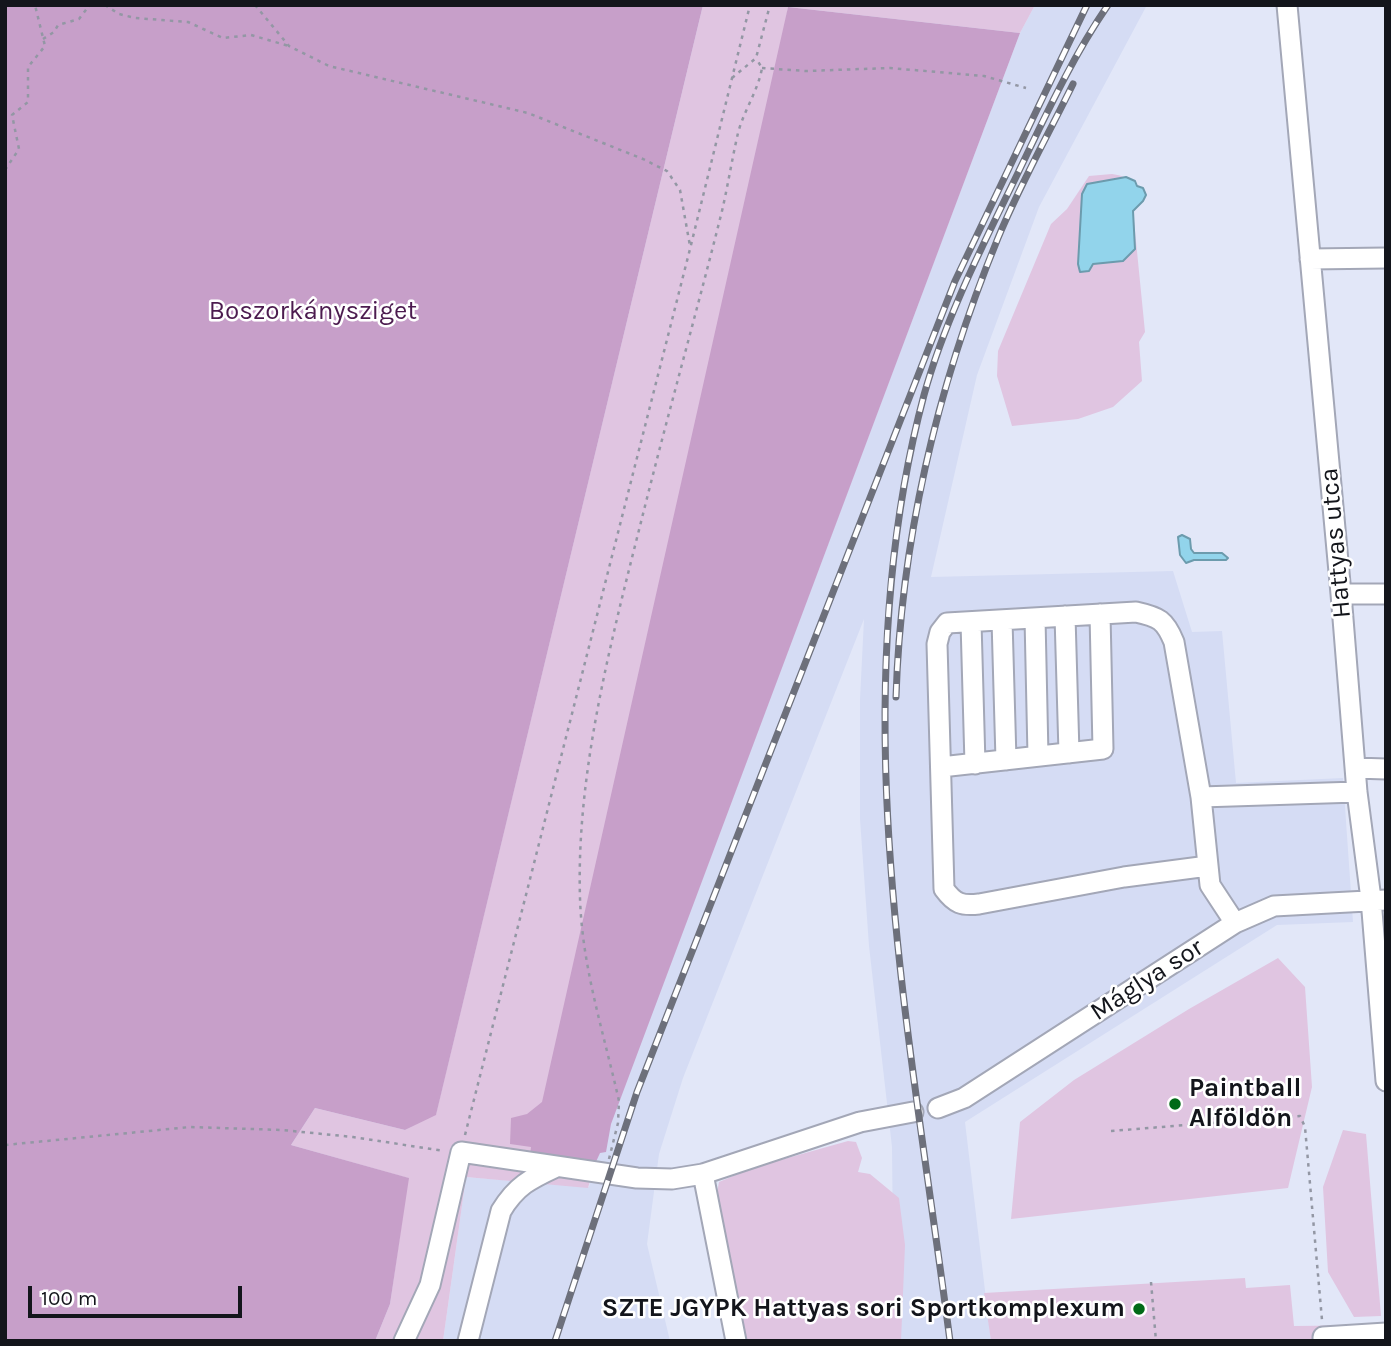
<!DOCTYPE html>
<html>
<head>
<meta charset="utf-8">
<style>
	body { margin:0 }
	#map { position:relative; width:1391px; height:1346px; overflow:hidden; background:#e2e7f8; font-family:Karla,sans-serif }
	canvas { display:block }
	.frame { position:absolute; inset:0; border:7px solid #13151b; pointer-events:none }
	.scale { position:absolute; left:28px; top:1286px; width:214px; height:32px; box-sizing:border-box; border:4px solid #13151b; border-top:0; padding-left:9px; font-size:21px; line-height:24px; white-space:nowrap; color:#13151b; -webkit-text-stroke:5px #fff; paint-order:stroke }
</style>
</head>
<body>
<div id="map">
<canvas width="1391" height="1346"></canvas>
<div class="frame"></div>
<div class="scale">100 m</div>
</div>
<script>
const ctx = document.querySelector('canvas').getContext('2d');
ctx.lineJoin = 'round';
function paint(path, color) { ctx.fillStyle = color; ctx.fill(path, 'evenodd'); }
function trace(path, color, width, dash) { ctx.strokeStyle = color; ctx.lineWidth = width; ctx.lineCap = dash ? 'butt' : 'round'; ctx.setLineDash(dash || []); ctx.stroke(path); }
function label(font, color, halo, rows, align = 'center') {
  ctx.font = font + ' Karla,sans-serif'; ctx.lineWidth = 5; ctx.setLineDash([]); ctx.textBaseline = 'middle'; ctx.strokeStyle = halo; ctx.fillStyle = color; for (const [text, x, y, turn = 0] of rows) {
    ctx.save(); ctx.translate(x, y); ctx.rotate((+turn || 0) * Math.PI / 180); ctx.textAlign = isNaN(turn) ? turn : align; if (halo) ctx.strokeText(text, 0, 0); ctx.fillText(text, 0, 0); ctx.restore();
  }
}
const built = new Path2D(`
	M1035,5H1147L1039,207L977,375L931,577L1173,571L1192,632L1222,631L1236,783L1343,778L1353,922L1277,925L965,1122L991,1341H894L892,1147L869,946L860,819V699L864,619L683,1078L659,1154L647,1244L670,1341H443L466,1177L589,1187L595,1164L1020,33Z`);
const green = new Path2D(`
	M703,5H1035L1020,33L788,7L595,1164L588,1188L466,1177L443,1341H375L390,1304L408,1178L291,1145L315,1108L405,1130L436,1114Z
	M1112,174C1128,176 1130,182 1143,188L1146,195L1143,201L1133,211L1145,332L1139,342L1142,381L1113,407L1078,419L1012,426L997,376L998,351L1051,224L1067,209L1089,176Z
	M1278,958L1305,987L1312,1087L1288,1188L1011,1219L1020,1122L1074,1080L1189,1009Z
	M1343,1130L1366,1134L1381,1316L1354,1317L1328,1272L1323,1187Z
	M848,1141L856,1142L862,1158L858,1172L870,1174L899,1198L905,1245L901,1341H744L716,1199L719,1182L752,1168Z
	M1245,1278L1246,1288L1290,1285L1294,1326L1386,1325V1341H991L984,1293Z`);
const forest = new Path2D(`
	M5,5H703L436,1115L405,1130L315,1108L291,1145L409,1178L390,1304L375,1341H5Z
	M788,7L1020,33L611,1124L606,1152L600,1153L595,1164L530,1155L531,1147L510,1144L511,1118L527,1114L542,1102Z`);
const water = new Path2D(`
	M1126,177L1135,181L1137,186L1143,188L1146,195L1143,201L1133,211L1135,249L1123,261L1093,264L1089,271L1080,272L1078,264L1082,194L1087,184Z
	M1182,535L1190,539L1191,549L1194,553H1222L1228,558L1226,560H1194L1186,563L1180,555L1178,537Z`);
const path = new Path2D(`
	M105,5L119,14L135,18L188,22L223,38L251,35L289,46
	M255,5L289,46L329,66L528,113L643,159L667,171L680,190L690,246
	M43,39L54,32L58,25L79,19L89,6L92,5
	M762,68L806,71L890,68L984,76L1026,88
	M732,78L756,58L770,5
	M5,170L19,149L12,115L28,102V67L45,46L35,5
	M1111,1131L1300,1116L1305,1127L1322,1320
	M465,1135L690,249L750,5
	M5,1145L190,1127L282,1130L353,1137L444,1151
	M609,1159L618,1123L619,1101C604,1034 582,967 580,898C576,769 613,634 644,510C669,410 697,311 722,211C728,185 732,159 738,133C744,110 758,91 762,68L756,58
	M1151,1282L1156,1341`);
const minor = new Path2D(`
	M1287,5L1341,594L1357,792L1371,899L1386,1081
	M1310,259L1386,258
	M1341,594H1386
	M1065,616L1069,753
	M1035,618L1038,756
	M1002,620L1006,760
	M971,622L975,764
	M941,767L1103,749L1100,614
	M1355,768L1386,769
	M1201,797L1210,885L1235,923
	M1208,866L1124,877L979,904C962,906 955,904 944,889L937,644L940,632L947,623L1136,612C1159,617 1165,620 1174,642L1201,797L1357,792
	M938,1108L964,1098L1235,923L1274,906L1386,900
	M703,1174L736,1341
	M404,1341L430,1285L461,1152L637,1178L672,1179L703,1174L860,1122L913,1112
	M468,1341L501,1211C516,1186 530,1179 556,1167
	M1323,1341V1337L1386,1333`);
const rail = new Path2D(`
	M896,697C901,539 938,384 998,238C1020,185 1048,135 1073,84
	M555,1341L637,1092L955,281L1087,5
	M950,1341C910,1030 841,705 924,395C945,319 982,247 1016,177C1044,119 1071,59 1108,5`);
const markers = [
	[1175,1104,7,"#006a17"],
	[1139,1309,7,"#006a17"]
];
const parkNames = [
	["Boszorkánysziget",313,312]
];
const streetNames = [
	["Hattyas utca",1336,543,-95],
	["Máglya sor",1147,980,-33]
];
const poiNames = [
	["Paintball",1189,1089],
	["Alföldön",1189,1119],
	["SZTE JGYPK Hattyas sori Sportkomplexum",1125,1309,"right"]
];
paint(built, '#d5dcf4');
paint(green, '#e0c5e1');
paint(forest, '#c79fc9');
paint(water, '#92d4eb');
trace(water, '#6c9bad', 2);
trace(minor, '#a3a7b7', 23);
trace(path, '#9397a4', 2.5, [3.5, 5]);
trace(minor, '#fff', 19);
trace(rail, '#6d707b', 7);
trace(rail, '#fff', 4.5, [13]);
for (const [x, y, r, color] of markers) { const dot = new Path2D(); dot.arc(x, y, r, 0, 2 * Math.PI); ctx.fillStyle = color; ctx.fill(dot); trace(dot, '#fff', 2.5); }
label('26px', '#4c1b4f', '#fff', parkNames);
label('26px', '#13151b', '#fff', streetNames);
label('bold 26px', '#13151b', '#fff', poiNames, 'left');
</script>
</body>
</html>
